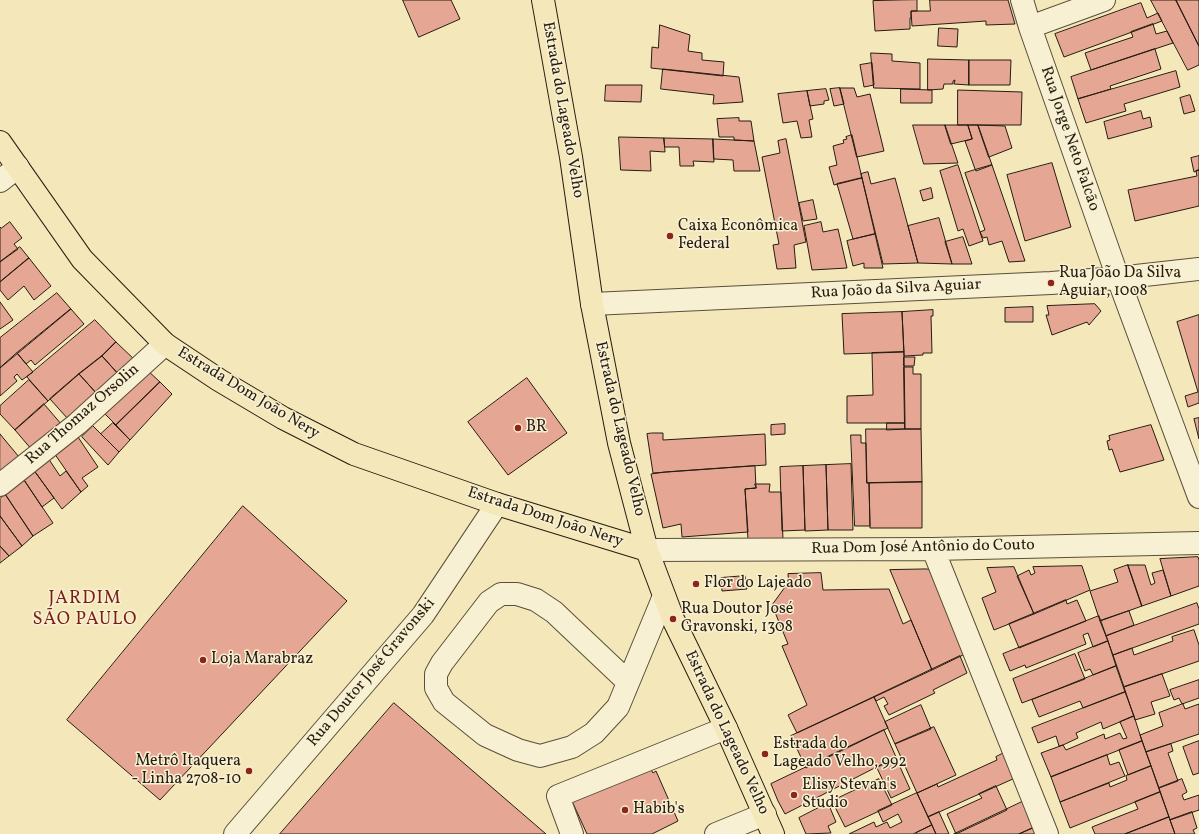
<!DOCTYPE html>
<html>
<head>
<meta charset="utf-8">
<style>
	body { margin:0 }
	canvas { display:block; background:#f4e8ba }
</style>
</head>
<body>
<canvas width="1199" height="834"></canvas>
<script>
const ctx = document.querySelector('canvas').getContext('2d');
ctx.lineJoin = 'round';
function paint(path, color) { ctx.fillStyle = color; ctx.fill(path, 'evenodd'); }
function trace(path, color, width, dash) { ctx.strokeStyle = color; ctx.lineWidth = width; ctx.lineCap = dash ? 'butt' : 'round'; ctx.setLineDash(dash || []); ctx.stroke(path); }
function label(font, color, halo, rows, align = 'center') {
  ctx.font = font + ' Vollkorn,serif'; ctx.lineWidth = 3; ctx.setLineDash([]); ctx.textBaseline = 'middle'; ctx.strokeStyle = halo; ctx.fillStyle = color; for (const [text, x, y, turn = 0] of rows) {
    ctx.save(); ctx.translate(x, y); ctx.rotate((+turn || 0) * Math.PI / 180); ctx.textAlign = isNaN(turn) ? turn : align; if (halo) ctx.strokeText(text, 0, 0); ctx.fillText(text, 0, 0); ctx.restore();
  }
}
const building = new Path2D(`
	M403,0H451L460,19L419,37Z
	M917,0V11H911V18H910V29L875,31L873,1Z
	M930,0H1008L1015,24L986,25V21L912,26L911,11H930Z
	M1151,0H1176L1199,46V65L1188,70Z
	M1176,0H1199V46Z
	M1141,3L1147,18L1158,13L1162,21L1064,57L1055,34Z
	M1153,24L1156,34L1167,31L1173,43L1091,70L1085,53L1133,37L1131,32Z
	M660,25L690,35L688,51L702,53V60L724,62L723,76L651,68L652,47L658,48Z
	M939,28L958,29L957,47L938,46Z
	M1155,49L1161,69L1110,86L1111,89L1078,99L1071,77Z
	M871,53L892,54V61L920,63V89L874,88Z
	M928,59L969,60V85L954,84L955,80L953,81V84H944L943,89L928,90Z
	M969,60H1011L1010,85H969Z
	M872,63L874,85L864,87L860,65Z
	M663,69L739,77L743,102L713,104L714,95L661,89Z
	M1176,71L1180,87L1124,104L1126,111L1086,123L1078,99Z
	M606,85H642L641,102L605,101Z
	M840,88H854L857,97L870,94L884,151L857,157Z
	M840,88L844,104L834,106L830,89Z
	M826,89L829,100L824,101V104L810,106L807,91Z
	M901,89L932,90V103H901Z
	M958,90L1022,92L1021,125H958Z
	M807,91L813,119L809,120L812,137L801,138L797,121L783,123L778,94Z
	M1190,95L1195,111L1184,114L1180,98Z
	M1141,111L1143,119L1150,117L1152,127L1108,139L1104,122Z
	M739,118V121H751L754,141L734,140V137H719L717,119Z
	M913,125H945L958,163L924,164Z
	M945,125H968L972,139L951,144Z
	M968,125H978L992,165L976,171L975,169L965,141L972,139Z
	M978,125L1005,126L1012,148L989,157Z
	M852,135L862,178L834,185L829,167L837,165L833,146L844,143L843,140L847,139L846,137Z
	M619,137L664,138L665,152L650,151L651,171L621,170Z
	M664,138L713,139L714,162L693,161L694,166H680L679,147H665Z
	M713,139L754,141L760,171H734L733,160L714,159Z
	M786,139L806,242L794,245L796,268L777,269L773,245L779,244L762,157L780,153L778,141Z
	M1199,156V170L1194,172L1191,158Z
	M1052,163L1071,227L1025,241L1007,175Z
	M958,165L983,241L969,246L963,229L958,231L940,171Z
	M992,165L1025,261L1009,262L1002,241L989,245L987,237L983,238L980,232L985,230L965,173Z
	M1199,170V206L1135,221L1128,190L1197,176L1196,171Z
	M868,172L871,184L895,178L918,263L883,264L861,174Z
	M862,178L875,234L853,239L837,184Z
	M931,188L933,198L923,201L920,191Z
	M813,200L817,219L803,221L799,203Z
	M939,218L952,264L918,263L908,226Z
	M10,222L22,238L14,244L18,249L0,262V227L1,228Z
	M821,222L823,232L838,229L847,268L812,270L804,226Z
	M875,234L883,268H864V263L853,266L847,241Z
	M963,237L972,264H952L945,242Z
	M20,247L29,258L0,282V262Z
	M29,258L51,286L34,300L24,286L8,300L0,290V282Z
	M57,293L71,309L0,368V338Z
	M0,302L13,320L0,329Z
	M1095,304L1101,311L1089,325L1087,322L1052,335L1046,315H1049L1047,306Z
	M1033,307V322H1005V308Z
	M71,309L84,324L35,365L31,360L26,364L17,353Z
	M933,310V316H931L932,353H923V355L904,356L902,312Z
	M902,312L904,352L844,354L842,314Z
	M1199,315V403L1188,407L1185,396L1198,392L1177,322Z
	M95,320L116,342L102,356L79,374L48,401L27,377Z
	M116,342L137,362L120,376L102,356Z
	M904,352L905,423H847V396L873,395L872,353Z
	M17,353L33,372L22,380L17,374L14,377L17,381L0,396V368Z
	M102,356L120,376L98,395L79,374Z
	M904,357H915L914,366H904Z
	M904,367H913V374H921V429H905Z
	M147,370L160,382L116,425L104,413Z
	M79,374L98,395L68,419L50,399Z
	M527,378L567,433L508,475L468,422Z
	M29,380L48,401L15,430L0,414V406Z
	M160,382L172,394L130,440L116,425Z
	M44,404L62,425L32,450L15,430Z
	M1199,418V439L1194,419Z
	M113,423L130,440L119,452L101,434Z
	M887,423H905V429L887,430Z
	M785,424V434L771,435V425Z
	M1151,425L1164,460L1120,472L1112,449L1109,450L1107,441L1110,440L1109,436Z
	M93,426L119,452L108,465L82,437Z
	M866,429H921L922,482L867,483Z
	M652,433H663V440L765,434L766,465L653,473L647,434Z
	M0,434L19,457L0,475Z
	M851,435H861V443H866L867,483H869L870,526H855Z
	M78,437L98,467L82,478L88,486L81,492L54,453Z
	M48,458L60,476L66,471L81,492L62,509L33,469Z
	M851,464L853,530H828L826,465Z
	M826,465L828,530L805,531L803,466Z
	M755,466L756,488L745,489L748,532L682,537L681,524L663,528L651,474L665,472Z
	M803,466L805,530L782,531L780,467Z
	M33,469L54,498L42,507L22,477Z
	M22,477L53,523L33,536L5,494Z
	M922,482V528H870L869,483Z
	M755,484H770L769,492H781L783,539L748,540L745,489L756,488Z
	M5,494L33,536L22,546L0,516V499Z
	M243,506L347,601L160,800L67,720Z
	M0,516L22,546L9,556L0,546Z
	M0,546L9,556L0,563Z
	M1198,557L1199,560V586L1171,596L1160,559Z
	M1128,565H1145L1151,585L1155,583L1152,573L1163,570L1171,596L1142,606Z
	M1128,565L1142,606L1100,621L1090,591L1118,582L1114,570Z
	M1082,566L1090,590L1034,614L1017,576L1029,570L1031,575L1035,573L1033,567Z
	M1014,567L1034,614L994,630L982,598L996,592L987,568Z
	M927,569L932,570L965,654L932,670L890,570Z
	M821,573L823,590L889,589L903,624L911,620L932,670L797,733L788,715L807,705L782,646L788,644L772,605L785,587H789L788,574Z
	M745,576L747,589L722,591L721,578Z
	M1066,600L1067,604L1077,600L1086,621L1019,648L1009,624Z
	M1197,603L1199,609V624L1113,655L1106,636Z
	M1129,611L1134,625L1106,636L1100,621Z
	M1099,616L1108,641L1093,647L1088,633L1083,635L1086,644L1026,668L1025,665L1010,671L1003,654Z
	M1194,630L1199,645V661L1124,687L1113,655L1132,648L1134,655L1173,641L1172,637Z
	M1108,641L1116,666L1093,675L1090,669L1085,671L1078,653Z
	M1075,654L1085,679L1022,703L1013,679Z
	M960,656L967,673L933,690L935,693L889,715L884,706L888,704L884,697L876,701L874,697Z
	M1116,666L1125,692L1083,708L1080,701L1039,717L1032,700Z
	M1162,674L1170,696L1151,702L1155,714L1135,720L1124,687Z
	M1199,680V698L1182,704L1179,698L1174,700L1170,690Z
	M1125,692L1134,716L1103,729L1101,722L1076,733L1078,738L1063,745L1059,746L1056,736L1038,743L1032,728Z
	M874,697L888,728L806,768L791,736Z
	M394,703L546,834H280Z
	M1183,704L1185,709L1199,704V734L1146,752L1140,735L1163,726L1159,713Z
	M921,705L931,729L895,744L885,722Z
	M1134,716L1142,741L1051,777L1041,753L1063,745L1066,750L1104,734L1105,739L1120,733L1123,739L1127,738L1120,722Z
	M934,727L956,775L917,793L895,744Z
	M884,730L896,757L785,814L778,801L771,784Z
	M1142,741L1151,766L1128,775L1119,750Z
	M1199,741V773L1193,775L1183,747Z
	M1171,744L1173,751L1168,753L1178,781L1159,788L1146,752Z
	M1004,753L1015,778L928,817L917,793L937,784L938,787L997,760L996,757Z
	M1107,755L1110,765L1119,762L1125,776L1060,802L1051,777Z
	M896,758L910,789L891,798L877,768Z
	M648,764L653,773L656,771L678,821L652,834H587L571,799Z
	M1151,766L1160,792L1070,828L1060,802L1109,783L1110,787L1127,780L1126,776Z
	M879,779L892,805L845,827L832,801Z
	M1182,779L1187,792L1182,795L1184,800L1199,795V810L1170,820L1159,788Z
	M996,786L1007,810L956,834L947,814L982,798L979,794Z
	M1160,792L1169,817L1125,834H1095L1092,827L1138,809L1135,802Z
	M917,793L932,825L913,834H849L874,822L876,827L887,822L890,828L902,822L898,814L883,822L878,811Z
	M1024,801L1035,827L1019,834H954Z
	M828,803L836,822L828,826L831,833L806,834L799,818Z
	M939,812L949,834H936L928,817Z
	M1192,812L1197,828L1193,830L1195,834H1175L1170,820Z
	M1169,817L1175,834H1125Z
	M932,825L936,834H916V833Z
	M1035,827L1038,834H1019Z`);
const minor = new Path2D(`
	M1022,0L1030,27L1118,278L1199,497
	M1030,27L1104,0
	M0,181L18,167
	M592,304L1051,283L1118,278L1199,269
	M0,485L77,424L165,344
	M933,549L1047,834
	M647,550L933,549L1199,543
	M628,682L554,612L536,600L517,594H501L489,602L442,663L436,674V688L444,702L485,735L518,750L540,756L572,747L594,733L618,707L664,596
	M235,834L423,615L497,504
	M572,834L558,796L726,728
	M716,834L765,814`);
const major = new Path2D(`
	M543,0L571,157L592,304L619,443L647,550L673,619L726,728L773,834
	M0,142L82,259L165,344L219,380L283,418L354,454L497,504L647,550`);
const markers = [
	[670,236,4,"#8f2418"],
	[1051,283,4,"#8f2418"],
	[518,428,4,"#8f2418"],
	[696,584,4,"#8f2418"],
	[673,619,4,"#8f2418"],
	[203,660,4,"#8f2418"],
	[765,754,4,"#8f2418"],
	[249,771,4,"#8f2418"],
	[794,795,4,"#8f2418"],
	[625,810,4,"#8f2418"]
];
const streetNames = [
	["Estrada do Lageado Velho",562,110,80],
	["Rua Jorge Neto Falcão",1069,139,71],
	["Rua João da Silva Aguiar",896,290,-3],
	["Estrada Dom João Nery",248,394,31],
	["Rua Thomaz Orsolin",83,415,-41],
	["Estrada do Lageado Velho",619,429,77],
	["Estrada Dom João Nery",545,518,18],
	["Rua Dom José Antônio do Couto",923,548,-1],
	["Rua Doutor José Gravonski",372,673,-50],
	["Estrada do Lageado Velho",726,733,65]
];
const poiNames = [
	["Caixa Econômica",678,227],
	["Federal",678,245],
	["Rua João Da Silva",1059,274],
	["Aguiar, 1008",1059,292],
	["BR",526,428],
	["Flor do Lajeado",704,584],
	["Rua Doutor José",681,610],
	["Gravonski, 1308",681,628],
	["Loja Marabraz",211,660],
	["Estrada do",773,745],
	["Lageado Velho, 992",773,763],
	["Metrô Itaquera",241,762,"right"],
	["- Linha 2708-10",241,780,"right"],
	["Elisy Stevan's",802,786],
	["Studio",802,804],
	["Habib's",633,810]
];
const quarterNames = [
	["JARDIM",85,600],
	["SÃO PAULO",85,621]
];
paint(building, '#e5a794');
trace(building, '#271c10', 1);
trace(minor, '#5a4f3a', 24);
trace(major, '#271c10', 24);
trace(minor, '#f8f0d2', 22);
trace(major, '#f4e8ba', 22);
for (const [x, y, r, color] of markers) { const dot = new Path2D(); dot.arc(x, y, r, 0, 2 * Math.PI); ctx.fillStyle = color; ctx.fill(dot); trace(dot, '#f8f0d2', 1.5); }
label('16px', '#271c10', '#f8f0d2', streetNames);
label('16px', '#271c10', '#f8f0d2', poiNames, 'left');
ctx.letterSpacing = '1px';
label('18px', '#7a1f14', '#f8f0d2', quarterNames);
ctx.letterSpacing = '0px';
</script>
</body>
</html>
